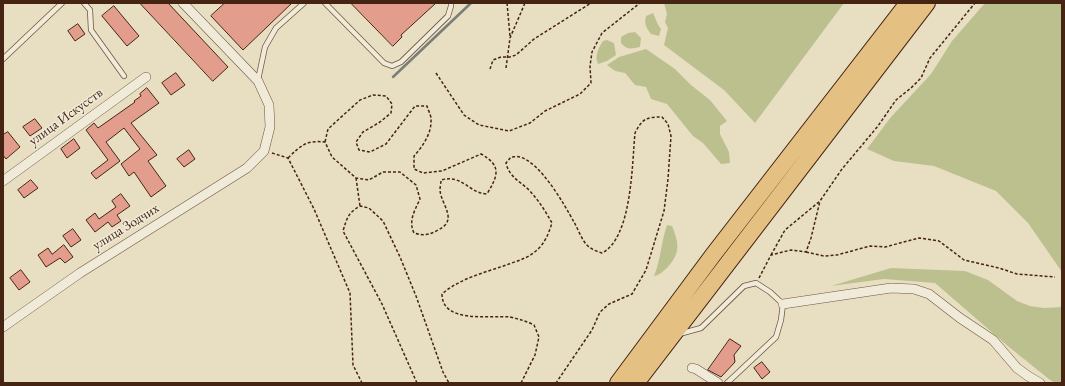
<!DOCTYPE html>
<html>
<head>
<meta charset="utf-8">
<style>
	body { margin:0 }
	#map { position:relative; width:1065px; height:386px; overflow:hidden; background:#e8dfc3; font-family:"EB Garamond",serif }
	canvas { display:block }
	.frame { position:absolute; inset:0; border:4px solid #462414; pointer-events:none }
</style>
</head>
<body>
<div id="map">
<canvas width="1065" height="386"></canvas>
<div class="frame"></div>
</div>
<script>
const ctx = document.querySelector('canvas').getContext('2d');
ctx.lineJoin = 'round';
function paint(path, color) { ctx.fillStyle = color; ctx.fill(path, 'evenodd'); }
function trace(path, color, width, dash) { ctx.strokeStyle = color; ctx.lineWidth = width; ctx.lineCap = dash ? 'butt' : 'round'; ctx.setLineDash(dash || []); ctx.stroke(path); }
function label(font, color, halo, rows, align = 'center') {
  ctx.font = font + ' "EB Garamond",serif'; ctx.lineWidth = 3; ctx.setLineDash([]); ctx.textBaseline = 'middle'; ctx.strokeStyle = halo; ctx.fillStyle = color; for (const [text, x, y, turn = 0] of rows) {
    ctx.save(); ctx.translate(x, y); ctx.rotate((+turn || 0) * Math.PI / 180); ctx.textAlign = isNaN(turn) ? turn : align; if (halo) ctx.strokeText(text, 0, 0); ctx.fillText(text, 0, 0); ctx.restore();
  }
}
const green = new Path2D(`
	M664,3H844L755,123L724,90L664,45L668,28L665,22L667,14Z
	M985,3H1062V272L1028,223L996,191L934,166L894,161L867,149L891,117L931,74L952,41Z
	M653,13C656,19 657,24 661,29L659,36L651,34C646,27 644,25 646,16Z
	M635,32L641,38L640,47C631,49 627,50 621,43V37L628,33Z
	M607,40L614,43L616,55L607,61L598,64C594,56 599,47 603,41Z
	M646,49L675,69L691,85L710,100L727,121L720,126V134L729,152L730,163L721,164L703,143L693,136L667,104L651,99L646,87L635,85L625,73L615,71L607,65L619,57Z
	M667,225L672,226C679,243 681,253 667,268C662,272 660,275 654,276C661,259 661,242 667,225Z
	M891,268L965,271L988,280L1017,301L1030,306L1044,308L1062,307V383H1056L1050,380L1009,347L935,283L884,279L831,286Z`);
const stream = new Path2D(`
	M393,77L471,3`);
const building = new Path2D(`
	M140,3H168L228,67L213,81Z
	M225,3H292L243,50L211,16Z
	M351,3H436L401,35L402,37L393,46Z
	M114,6L139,36L127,46L102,16Z
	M78,24L85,34L75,41L68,31Z
	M176,73L185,85L171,95L162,83Z
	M147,88L159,103L131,123L157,155L148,161L166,186L151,197L134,172L129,176L121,164L140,149L124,128L106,142L120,161L96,179L91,173L108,160L86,130L94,123L98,128L135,102L134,101L141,96L140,94Z
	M35,119L42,128L30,136L23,127Z
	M8,132L20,147L6,159L3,155V135Z
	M74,139L80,148L67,158L61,149Z
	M189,150L195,159L184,167L177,159Z
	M31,180L38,188L24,198L18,190Z
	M121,194L130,206L117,215L121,221L112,227L108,222L95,232L86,220L95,213L99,219L116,207L112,201Z
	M73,229L81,240L71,247L63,236Z
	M64,245L73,257L65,263L60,258L46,267L38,255L48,248L52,254Z
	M21,270L30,282L19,290L10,278Z
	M730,339L741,346L734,355L735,362L721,377L708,370Z
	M762,362L770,372L762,379L754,368Z`);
const path = new Path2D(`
	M507,3L510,36
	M506,68L510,38L525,3
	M490,69L493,60L501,57H510L516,55L534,39L591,3
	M436,73L464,115L479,125L509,131L530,123L545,111L580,94L591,83L590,66L592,52L602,33L640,3
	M272,153L288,158L314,209L350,293L353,365L362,383
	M288,158C301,145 307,140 325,142L332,157L356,178L369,180L383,172H400L416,185L420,199C415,210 408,221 414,233C423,236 430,235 438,230C459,220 441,205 440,190C440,187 441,183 441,180C463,174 468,193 487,194C497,177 503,166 481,154L442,171L423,173L414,169V156C423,146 432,133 431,119C431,115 428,110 427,106H415L386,144L370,152L359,150L356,142L363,132L380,122L391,113L392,104L386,96L373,95L360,100L328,129L325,142
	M356,178L360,206
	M806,252L824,256L837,255L870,246L885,247L919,238L939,241L964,260L999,268L1017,274L1055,277
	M771,255L785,230L820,201L842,169L878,126L896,100L911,88L921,78L930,58L975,3
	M759,278L771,255L791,250L806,252L811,238L820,201
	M417,383L382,304L343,231C347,218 348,213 360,206L369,208L383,221L400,257L416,296L443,372L449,383
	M521,383L535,355L539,337L534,325C526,321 519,319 510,317C490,315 442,324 442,294C460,278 487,272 509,264C520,260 531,257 539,248C546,241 549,232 552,223C546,212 539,201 530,191C521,182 509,177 506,163L511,157C514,157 517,156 520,157C541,163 564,204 574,222C578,229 581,238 586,244C590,249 596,251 602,253C632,238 632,164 635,133C642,119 646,117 662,117L668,124L671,136L668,179L664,211L646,270L632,294L609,304L600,312L592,330L556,383`);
const lane = new Path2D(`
	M84,3L90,10L91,30L124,76
	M325,3L384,63L392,66L401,62L448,16L451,6V3
	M3,59L62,3
	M258,80L265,47L276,28L304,3
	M679,334L701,328L744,286L756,283L770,292L783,304L781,320L776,337L727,383`);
const street = new Path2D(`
	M3,181L146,77
	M783,304L891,288L914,289L929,294L960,318L993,340L1017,368L1028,376L1040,383
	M3,327L80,273L247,168L264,151L270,127L269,105L258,81L183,3
	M692,368L696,369L718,383`);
const highway = new Path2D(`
	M618,383L713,255L908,3
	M636,383L927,3`);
const streetNames = [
	["улица Искусств",66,117,-36],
	["улица Зодчих",126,227,-32]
];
paint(green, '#bcc08f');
trace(stream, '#7a7e7a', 2.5);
paint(building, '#e39d8d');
trace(building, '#462414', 1);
trace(lane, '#6e5340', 6);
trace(street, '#6e5340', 10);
trace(highway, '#462414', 18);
trace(path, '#462414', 1.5, [3, 2]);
trace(lane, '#f0ead8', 4.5);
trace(street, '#f0ead8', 9);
trace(highway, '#e4c082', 16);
label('14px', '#462414', '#f0ead8', streetNames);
</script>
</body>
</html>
